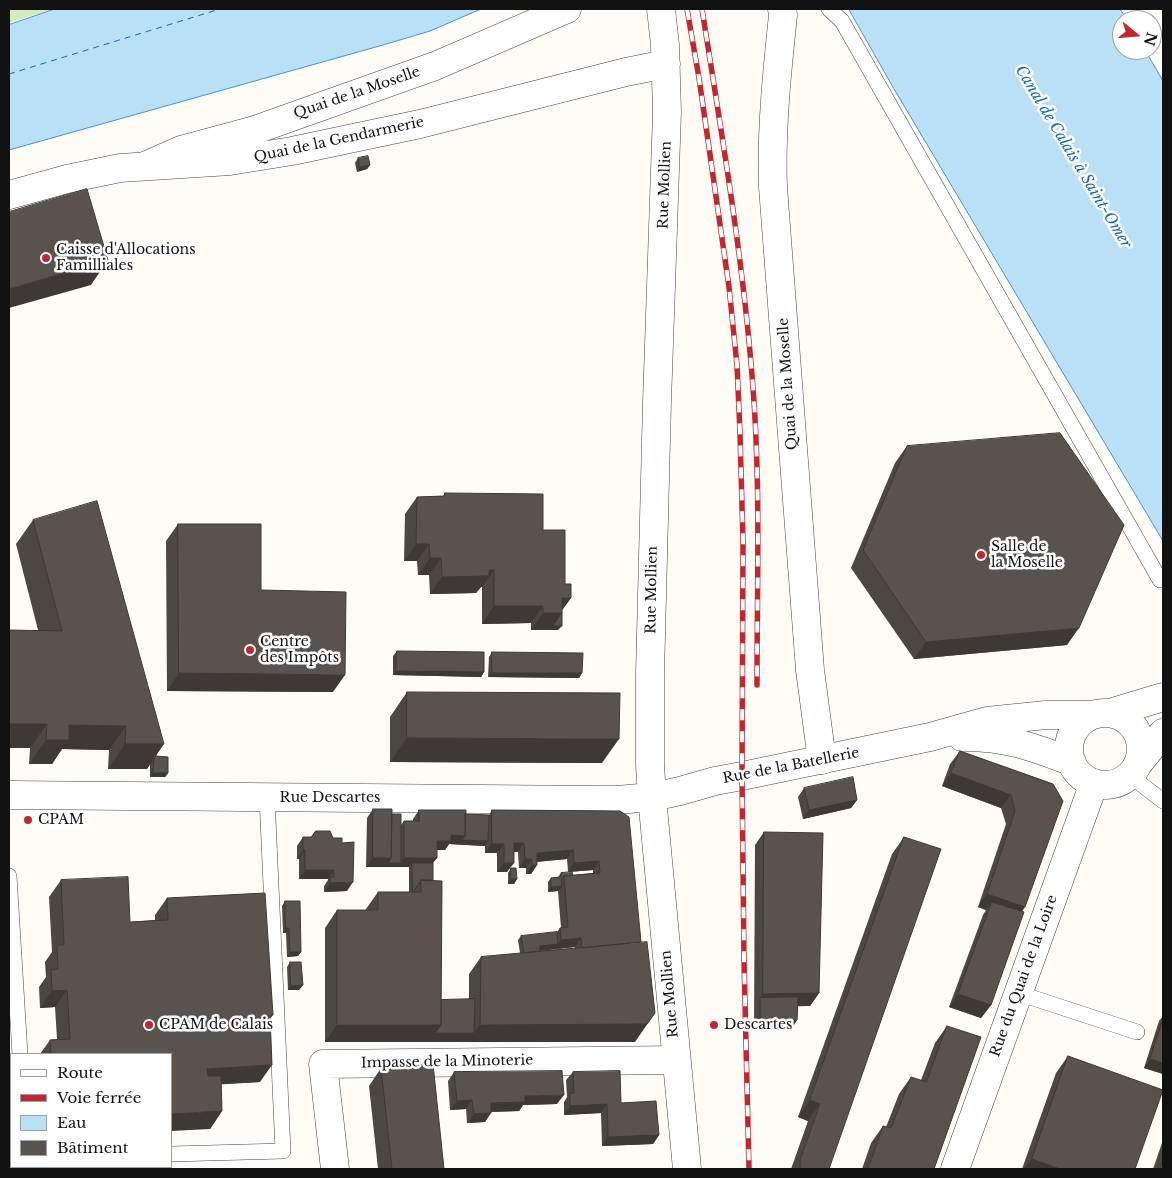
<!DOCTYPE html>
<html>
<head>
<meta charset="utf-8">
<style>
	body { margin:0 }
	#map { position:relative; width:1172px; height:1178px; overflow:hidden; background:#fffdf5; font-family:"Libre Baskerville",serif }
	canvas { display:block }
	.frame { position:absolute; inset:0; border:10px solid #111; pointer-events:none }
	.legend { position:absolute; left:10px; top:1053px; width:162px; height:115px; box-sizing:border-box; background:#fff; border:1px solid #a0a0a0; margin:0; padding:6px 9px; list-style:none; font-size:15px; color:#111 }
	.legend li { display:flex; align-items:center; gap:10px; height:25px }
	.legend b { width:25px; border:1px solid #a0a0a0 }
	.north { position:absolute; left:1112px; top:10px; width:50px; height:50px; box-sizing:border-box; background:#fff; border:1px solid #a0a0a0; border-radius:50%; rotate:107deg; font-size:14px; font-weight:700; line-height:20px; text-align:center; color:#111 }
	.north::after { content:''; display:block; margin:auto; width:18px; height:22px; background:#c4262e; clip-path:polygon(50% 0,100% 100%,50% 72%,0 100%) }
</style>
</head>
<body>
<div id="map">
<canvas width="1172" height="1178"></canvas>
<div class="frame"></div>
<ul class="legend">
<li><b style="height:6px;background:#fff"></b>Route</li>
<li><b style="height:6px;background:#c4262e"></b>Voie ferrée</li>
<li><b style="height:14px;background:#b9e0f7"></b>Eau</li>
<li><b style="height:14px;background:#5a524d"></b>Bâtiment</li>
</ul>
<div class="north">N</div>
</div>
<script>
const ctx = document.querySelector('canvas').getContext('2d');
ctx.lineJoin = 'round';
function paint(path, color) { ctx.fillStyle = color; ctx.fill(path, 'evenodd'); }
function trace(path, color, width, dash) { ctx.strokeStyle = color; ctx.lineWidth = width; ctx.lineCap = dash ? 'butt' : 'round'; ctx.setLineDash(dash || []); ctx.stroke(path); }
function label(font, color, halo, rows, align = 'center') {
  ctx.font = font + ' "Libre Baskerville",serif'; ctx.lineWidth = 5; ctx.setLineDash([]); ctx.textBaseline = 'middle'; ctx.strokeStyle = halo; ctx.fillStyle = color; for (const [text, x, y, turn = 0] of rows) {
    ctx.save(); ctx.translate(x, y); ctx.rotate((+turn || 0) * Math.PI / 180); ctx.textAlign = isNaN(turn) ? turn : align; if (halo) ctx.strokeText(text, 0, 0); ctx.fillText(text, 0, 0); ctx.restore();
  }
}
const green = new Path2D(`
	M9,9H53L9,23Z`);
const water = new Path2D(`
	M55,9H481L430,31L383,45L9,150V25Z
	M849,9H1120L1127,20H1122V50H1145L1163,81V541L894,89Z`);
const ferry = new Path2D(`
	M9,74L220,9`);
const service = new Path2D(`
	M829,9L842,21L1160,580
	M1129,775L1163,801
	M9,876L20,1054
	M1018,993L1137,1032
	M171,1154L283,1151L267,797`);
const minor = new Path2D(`
	M782,9L783,15C777,72 771,129 773,187L810,670L822,760
	M147,165L181,150L255,130L435,66L567,9
	M335,1169L323,1064L676,1060
	M955,1169L1094,783`);
const tertiary = new Path2D(`
	M661,9L665,45L667,112L657,402L650,674V765L652,797L687,1169
	M9,195L67,179L120,168L230,161L292,151L420,124L626,72L666,64
	M1069 749a36 36 0 1 1 72 0a36 36 0 1 1-72 0Z
	M1110,713L1163,697
	M962,737C1003,736 1034,747 1072,762
	M1137,765L1163,733
	M9,795L599,800H617L652,797L680,791L715,781L742,776L930,737L987,721L1046,715H1092`);
const rail = new Path2D(`
	M687,9L699,78L729,287L737,365L740,433L743,542L742,776L744,960L749,1169
	M702,9C721,130 742,252 752,375C761,478 757,582 757,685`);
const wall = new Path2D(`
	M358,158L370,165L367,169L357,172L355,163Z
	M907,446L1067,645L914,659L851,568L895,463Z
	M445,493L543,530L571,598L562,610L558,630H531V623L482,624V587H481L476,593L430,594L429,575H418L417,561H404L405,514L417,497L443,496Z
	M33,520L156,756L168,773L165,777H150V764L147,769H108L109,750L62,749L52,764H29L38,630L16,544Z
	M178,524L261,590L333,692L167,691L166,541Z
	M397,651L484,672L481,677L393,675V656Z
	M492,652L582,673L579,678L488,677L489,657Z
	M407,692L602,763L390,762V717Z
	M960,751L1053,784L1022,911L991,1005L981,1018L949,1007L983,915L986,910L978,907L1006,824L1001,808L942,786L950,764Z
	M804,788L857,800L851,808L803,819L798,797Z
	M373,809L392,814L401,825L404,821H413V819L419,810L465,814L489,815L492,810L620,811L635,1042H325V928L337,910H366V909L378,892H409V867H366L367,818ZM449,844L485,846V853H497V872H507L514,852H518L519,868H526V874H531L537,865V862L567,859L568,872L593,870V873L573,875L561,873L558,877L551,878L548,882V892L558,891L561,928H560L557,932L521,936L518,940L520,953L481,957L469,974V999L441,1000L433,880V863L437,850H445ZM575,947V948L540,951Z
	M316,831L347,891L324,892V886L328,880V879H299V859H297V846L303,837H311Z
	M764,832L819,993L810,1006H798L797,1020L791,1029H754L755,845Z
	M904,837L829,1169H791L808,1121L798,1117L892,854Z
	M511,868L517,879L514,884H508V873Z
	M61,880L130,922L155,920V915L167,898L273,1015L270,1019L260,1082L221,1084L222,1111L210,1129L171,1054H40L50,1040L57,1039L55,1007L40,1008L39,987L46,977L45,962L52,952L49,897Z
	M285,901L301,952L298,956L287,957L286,933H283L282,906Z
	M290,962L303,985L299,990H288L287,967Z
	M1163,1016V1074L1144,1068L1159,1021Z
	M947,1026L934,1169H862L871,1143L883,1126L886,1127L899,1094L911,1077L921,1080L935,1043Z
	M1068,1056L1135,1169H1022L1056,1073Z
	M381,1068L444,1169H378L369,1086Z
	M454,1072L557,1104L523,1105L519,1111L491,1112L485,1122L467,1123L466,1109L450,1110L448,1081Z
	M573,1072L621,1103L659,1135L653,1144L602,1146L601,1113L564,1115V1102L567,1097L566,1080Z
	M1163,1140V1169H1153Z`);
const shadedWall = new Path2D(`
	M370,165L367,169L357,172L360,167Z
	M108,260L91,285L9,308V289Z
	M416,544H429L417,561H404Z
	M430,558H441L429,575H418Z
	M489,570H494L482,587H481L476,593L430,594L442,577Z
	M562,598H571L560,613H562L550,630H531L543,613Z
	M494,606H543L531,623L482,624Z
	M553,626H562L558,630H550Z
	M1079,628L1067,645L914,659L926,642Z
	M396,671L484,672L481,677L393,675Z
	M179,673L345,675L333,692L167,691Z
	M492,673H582L579,678L488,677Z
	M9,724H47L30,748H9Z
	M69,725L126,726L109,750L62,749L52,764H29L46,740Z
	M407,738L619,739L602,763L390,762Z
	M125,744H164L147,769H108Z
	M153,773H168L165,777H150Z
	M951,773L1011,795L1001,808L942,786Z
	M857,800L851,808L803,819L809,810Z
	M451,835L465,836L488,841L485,846L449,844L445,850H430L437,841Z
	M514,843H524L518,852H508Z
	M492,844H504L497,853H485Z
	M303,850H305L299,859H297Z
	M573,850L567,859L532,862L537,853Z
	M373,858H391L401,863L404,858H437L430,867L412,863L409,867H366Z
	M525,859H532L526,868H519Z
	M599,861L593,870L568,872L574,863Z
	M504,863H514L507,872H497Z
	M532,865H537L531,874H526Z
	M305,870H334L328,879H299Z
	M511,879H517L514,884H508Z
	M353,882L347,891L324,892L330,883Z
	M562,886L558,891L548,892L551,887Z
	M987,894L1025,907L1016,920L992,902L986,910L978,907Z
	M286,928H289L286,933H283Z
	M581,938L575,947L536,951L540,946L558,944L561,940Z
	M290,952H301L298,956L287,957Z
	M303,985L299,990H288L291,986Z
	M67,990L55,1007L40,1008L52,991Z
	M819,993L810,1006L760,1007V998L763,994Z
	M958,994L991,1005L981,1018L949,1007Z
	M655,1013L635,1042H325L337,1025H441L474,1033L480,1025Z
	M760,1020H797L791,1029H754Z
	M1150,1059L1163,1063V1074L1144,1068Z
	M272,1065L260,1082L195,1086L207,1069Z
	M564,1095L557,1104L523,1105L519,1111L484,1112L491,1103L525,1096Z
	M472,1100L466,1109L450,1110L457,1101Z
	M810,1100L820,1104L808,1121L798,1117Z
	M607,1104L601,1113L564,1115L570,1106Z
	M222,1111L210,1129L171,1131V1114Z
	M491,1113L485,1122L467,1123L474,1114Z
	M659,1135L653,1144L602,1146L608,1137Z
	M1032,1159L1060,1169H1024Z`);
const building = new Path2D(`
	M368,156L370,165L360,167L358,158Z
	M87,189L108,260L9,289V212Z
	M1060,433L1124,525L1079,628L926,642L863,550L907,446Z
	M445,493L543,494V530H565V584H571V598H562V613H543V606H494V570H489V576L442,577L441,558H430L429,544H416L417,497L444,496Z
	M97,501L164,744H125L126,726L69,725V740H46L47,724H9V630L62,631L33,520Z
	M178,524H261V590L346,592L345,675L179,673Z
	M562,613V626H553Z
	M397,651L484,652V672L396,671Z
	M492,652L583,653L582,673H492Z
	M407,692L620,693L619,739L407,738Z
	M960,751L1053,784L1063,801L1025,907L987,894L1015,811L1011,795L951,773Z
	M156,756L168,757V773H153L154,759Z
	M853,777L857,800L809,810L804,788Z
	M373,809H392L391,858H373Z
	M419,810H466L465,836L451,835V841H437V858H404V821H419Z
	M492,810L620,811L629,817L641,942L582,948L581,938L561,940L560,928L568,927L564,876L600,873L599,861L574,863L573,850L537,853V865H532V859H525L524,843H514V863H504V844H492Z
	M392,814H401V863H388L391,858Z
	M465,814L489,815L488,841L462,840L465,836Z
	M316,831H330L333,838H342V843L354,842L353,882L330,883V877H334V870H305V850H303V837H311Z
	M764,832L823,833L819,993L763,994Z
	M904,837L941,849L829,1169H800V1160L820,1104L810,1100Z
	M412,863H433V880H421L413,892Z
	M511,868H516L517,879H511Z
	M572,872L573,875L564,876L561,880L562,886L551,887V878L561,877V873Z
	M128,877L130,922L168,920L167,898L265,893L273,1015H270L272,1065L207,1069L208,1076H221L222,1111L171,1114V1054H51L50,1040L70,1039L67,990L52,991L51,970L58,969L57,945H64L61,880Z
	M421,880L442,881L441,1025H337V910H378V892H421Z
	M285,901H300L301,952H290L289,928H286Z
	M992,902L1024,912L991,1005L958,994Z
	M557,932L558,944L540,946V951L524,953L521,936Z
	M647,942L655,1013L647,1024L480,1025L481,957Z
	M290,962H301L303,985L291,986Z
	M798,997L797,1020H760V998Z
	M475,999L474,1033H435L441,1025V1000Z
	M1163,1019V1063L1150,1059Z
	M947,1026L981,1037L934,1169H868L883,1126L891,1128L911,1077L926,1082Z
	M1068,1056L1163,1090L1135,1169H1060L1032,1159Z
	M433,1064L444,1169H392L381,1068Z
	M562,1071L564,1095L525,1096V1102L491,1103V1113L474,1114L472,1100L457,1101L454,1072Z
	M620,1071L621,1103L656,1101L659,1135L608,1137L607,1104L570,1106V1093H574L573,1072Z
	M9,1072H10L11,1094H9Z
	M1163,1159V1169H1160Z`);
const markers = [
	[46,258,5,"#c4262e"],
	[981,555,5,"#c4262e"],
	[250,650,5,"#c4262e"],
	[28,820,5,"#c4262e"],
	[149,1025,5,"#c4262e"],
	[714,1025,5,"#c4262e"]
];
const streetNames = [
	["Quai de la Moselle",357,93,-19],
	["Quai de la Gendarmerie",339,140,-12],
	["Rue Mollien",665,185,-88],
	["Quai de la Moselle",788,384,-94],
	["Rue Mollien",652,590,-89],
	["Rue de la Batellerie",791,766,-11],
	["Rue Descartes",330,798],
	["Rue du Quai de la Loire",1024,976,-70],
	["Rue Mollien",670,994,-95],
	["Impasse de la Minoterie",447,1062,-1]
];
const poiNames = [
	["Caisse d'Allocations",56,250],
	["Familliales",56,266],
	["Salle de",991,547],
	["la Moselle",991,563],
	["Centre",260,642],
	["des Impôts",260,658],
	["CPAM",38,820],
	["CPAM de Calais",159,1025],
	["Descartes",724,1025]
];
const waterNames = [
	["Canal de Calais à Saint-Omer",1073,157,59]
];
paint(green, '#d5ebbd');
paint(water, '#b9e0f7');
trace(water, '#3f96cf', 1);
trace(ferry, '#1768a6', 1, [6, 5]);
trace(service, '#444', 16);
trace(minor, '#444', 29);
trace(tertiary, '#444', 29);
trace(service, '#fff', 15);
trace(minor, '#fff', 28);
trace(tertiary, '#fff', 28);
trace(rail, '#c4262e', 5.5);
trace(rail, '#fff', 4, [11]);
paint(wall, '#4d4742');
paint(shadedWall, '#3f3936');
paint(building, '#5a524d');
trace(building, '#3f3936', 1);
for (const [x, y, r, color] of markers) { const dot = new Path2D(); dot.arc(x, y, r, 0, 2 * Math.PI); ctx.fillStyle = color; ctx.fill(dot); trace(dot, '#fff', 2); }
label('14px', '#111', '#fff', streetNames);
label('14px', '#111', '#fff', poiNames, 'left');
label('italic 15px', '#1768a6', '#fff', waterNames);
</script>
</body>
</html>
